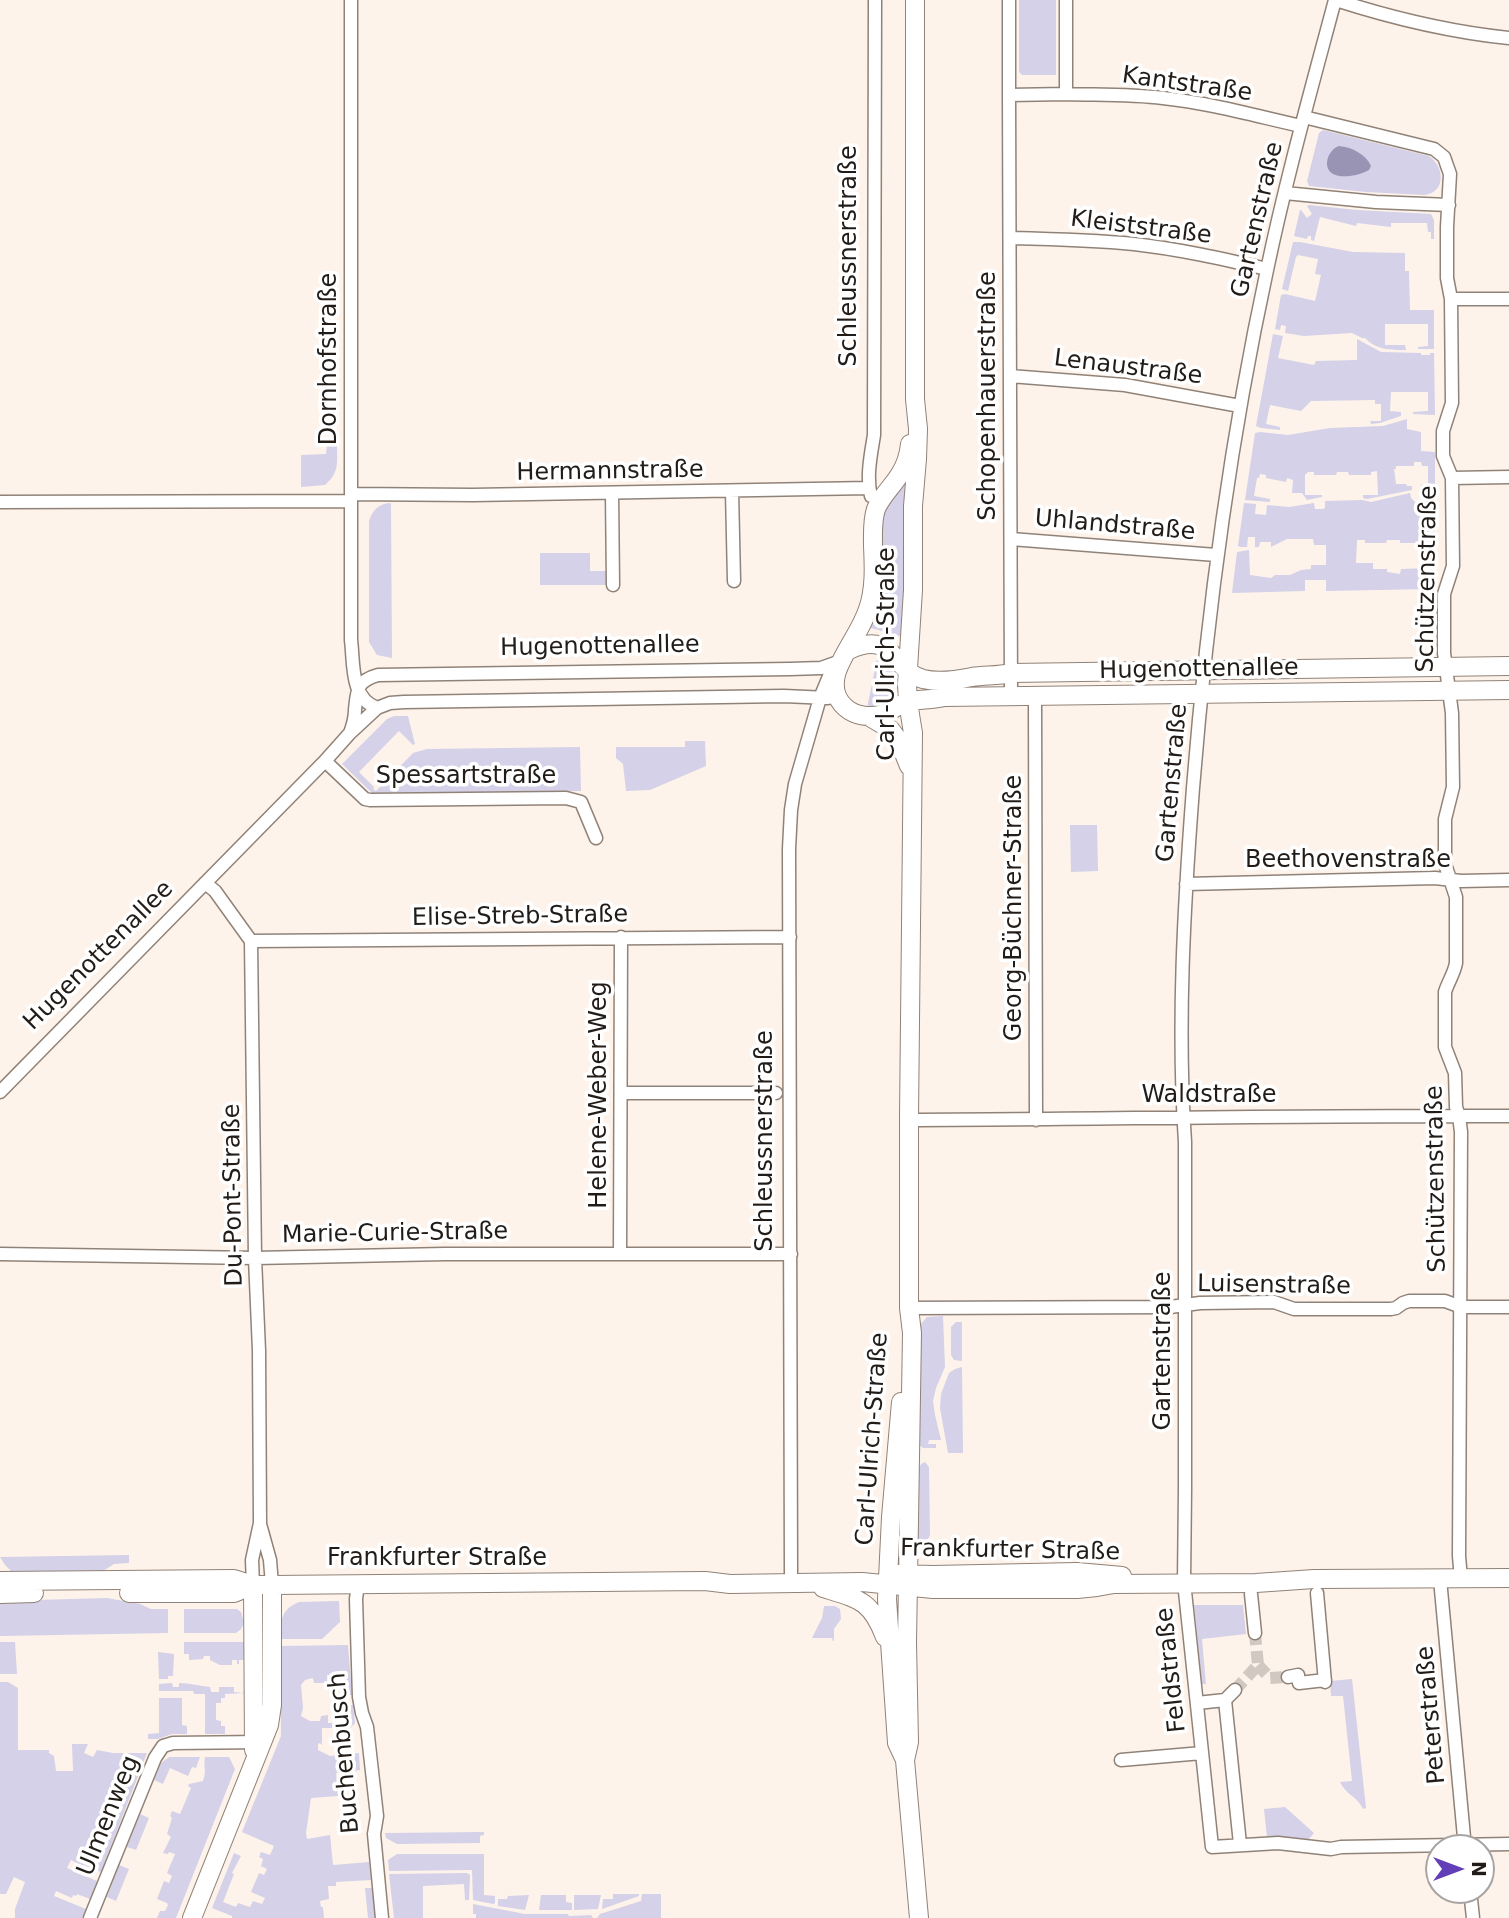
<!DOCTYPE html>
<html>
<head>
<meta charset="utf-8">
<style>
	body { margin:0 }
	#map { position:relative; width:1509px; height:1918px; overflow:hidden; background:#fdf3eb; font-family:"DejaVu Sans",sans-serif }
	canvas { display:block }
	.north { position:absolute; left:1425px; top:1834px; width:70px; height:70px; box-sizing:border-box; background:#fff; border:2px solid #a7a4a3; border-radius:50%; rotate:90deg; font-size:19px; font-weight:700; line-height:28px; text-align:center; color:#221c18 }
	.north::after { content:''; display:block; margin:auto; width:24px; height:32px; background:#633fb7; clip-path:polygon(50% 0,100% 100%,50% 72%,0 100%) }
</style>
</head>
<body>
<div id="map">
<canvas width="1509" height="1918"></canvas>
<div class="north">N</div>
</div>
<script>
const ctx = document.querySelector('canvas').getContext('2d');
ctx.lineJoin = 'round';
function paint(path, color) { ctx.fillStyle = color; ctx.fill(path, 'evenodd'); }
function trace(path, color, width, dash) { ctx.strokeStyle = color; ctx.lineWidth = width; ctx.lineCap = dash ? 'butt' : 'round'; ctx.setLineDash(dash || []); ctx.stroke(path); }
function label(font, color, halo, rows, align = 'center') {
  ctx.font = font + ' "DejaVu Sans",sans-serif'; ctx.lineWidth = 7; ctx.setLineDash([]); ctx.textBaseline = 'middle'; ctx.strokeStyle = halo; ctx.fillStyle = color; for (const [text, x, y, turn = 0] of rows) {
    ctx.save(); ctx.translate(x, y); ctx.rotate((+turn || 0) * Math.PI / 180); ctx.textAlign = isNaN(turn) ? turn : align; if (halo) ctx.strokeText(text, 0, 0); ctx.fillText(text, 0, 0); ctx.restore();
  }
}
const green = new Path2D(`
	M1019,0H1056V75H1022L1019,72Z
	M1323,130L1429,156C1445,167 1446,193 1424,195L1366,192L1309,186L1307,181L1319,133Z
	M1309,205L1357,210L1431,214L1434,220V239H1431V232H1428L1427,223H1391V227L1357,223L1356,226L1320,217L1314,241L1311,240V236H1308L1307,239L1294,236L1300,210H1301L1307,218L1312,214L1307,206Z
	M1293,242H1300L1353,252L1405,253V271H1409L1410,310H1434V349H1418V347L1428,346V324H1385V345H1405L1406,350C1390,350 1376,350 1365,338H1362L1352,333L1304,336L1285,333L1286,326L1281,325L1280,330L1275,329L1281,295L1285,294L1315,301L1321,275L1315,274L1318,259L1298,255L1296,257L1288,291L1282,289Z
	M1273,334L1283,336L1278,358L1314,365L1316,361L1357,360V339L1381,352L1421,353V355H1430V353H1434L1435,415L1413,414V412L1428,411V392H1391L1390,411L1401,412V416L1380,423L1371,424L1370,421H1381V404H1375V400L1311,401L1301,411L1270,405L1266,424L1280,427V430L1261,428L1256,426Z
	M1407,419V429L1421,432V451L1435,452V487C1429,490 1424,488 1420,485L1428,484V466H1422L1421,462H1414V466H1396V469H1394L1396,484H1406L1407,486H1412V490L1367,499L1363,498V495H1378L1377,471L1371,472V475H1349L1348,472H1337L1336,475H1314V472H1308L1305,475V495H1322V497L1307,500L1302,493H1292L1293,480L1287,478L1286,482L1266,478V475L1260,474L1259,478H1257L1254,496L1270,499V502L1245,500L1255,433L1260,432L1288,435L1330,428L1383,426Z
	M327,443H337C337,462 340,472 325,485L301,487V455L326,454Z
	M903,481H906L907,590L903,637C890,634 878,629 865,627L884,509Z
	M1410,493L1411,498L1415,502L1420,501L1426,496H1435V557H1429L1427,539H1421V543H1400V540H1387L1386,543H1365V540H1357L1356,563H1373V569H1387V572L1400,574L1401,569L1429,568V571H1435V585L1430,589L1326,591V580H1305V591L1232,593L1237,552L1249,550L1250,575L1271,578L1275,575H1290L1301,570L1311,569V565H1326V545H1314L1313,539H1287L1271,547V542H1260L1259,547H1255V537H1248L1247,547H1240L1238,546L1244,503L1256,504L1255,514L1266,515L1267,505L1289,507L1314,503L1315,509H1323L1325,508V501L1362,500L1371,502Z
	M390,503L391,504L392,658L377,655L369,642V521C373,510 378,504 390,503Z
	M540,553H590V571H607V585H540Z
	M878,655C904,671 899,707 867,708Z
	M394,716H408L415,744L413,745L399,731L359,772L374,787L373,789L376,791L413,753L427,749L580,747L581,791L372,793L342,764L387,719Z
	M685,741H705L706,766L650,790L626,791L623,764L616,758V747H685Z
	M1070,825H1097L1098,871L1071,872Z
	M943,1316L945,1367L936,1388L933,1401L935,1415L941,1440H929L928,1444H936V1448H923L918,1444L920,1325L927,1317Z
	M956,1322H962V1361L954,1360L951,1355V1327Z
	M962,1367L963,1453H948L940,1408L941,1394L949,1373L955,1369Z
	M925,1462L929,1467L930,1535L927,1541L917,1542L918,1470L921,1464Z
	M129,1555V1563L114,1564L100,1573L14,1574L5,1565L0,1557Z
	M107,1598L140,1604L151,1609H168V1633L0,1636V1601Z
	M339,1601L340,1622L322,1639H280C280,1622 281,1609 299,1602Z
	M1194,1605H1243L1246,1634L1202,1639L1206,1684H1202Z
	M824,1606H835L840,1609L841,1619L834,1629V1641H833L832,1638H812L822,1618Z
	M184,1609H237L241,1612L244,1623L241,1629L236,1633H184Z
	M0,1642H15L17,1674H0Z
	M184,1642H245V1660H239V1664H237V1660H232V1665H220L210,1660V1656H204L203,1659L189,1660V1654H184Z
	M348,1645L352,1695H343L341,1674L327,1675V1683H314L313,1678L305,1680L301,1685L303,1708L301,1716L310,1721H320L321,1716L328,1715V1723H333V1728H322V1745L320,1743L318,1744V1750L330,1756L359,1753L360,1770L336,1773L338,1796L311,1798L306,1833L307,1839L330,1835L333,1865L369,1862L371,1880L336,1882V1886H328L329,1899L320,1901L321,1907H323L324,1918H232V1916L212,1908L234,1853L241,1856L232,1873L234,1874L223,1902L236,1907L238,1903L250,1907L253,1901L262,1904L265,1898L251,1892L259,1873L264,1875L267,1869L261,1866L263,1859L259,1857L261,1852L270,1855L274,1846L242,1832L281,1736L280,1646Z
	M158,1652L174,1654L173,1676H168V1679H159Z
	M1352,1679L1366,1808L1363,1809C1358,1797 1345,1794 1340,1782L1352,1781L1343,1696H1331L1330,1681Z
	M0,1682H8L18,1688V1750H49V1753L54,1756L56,1771H73L72,1744H88L84,1753L93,1757L97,1750L113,1753H147L101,1872L84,1865L82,1868L76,1865L77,1863L71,1860L67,1868L97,1881L90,1899L77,1894L76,1896L73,1895L72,1898L56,1891L54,1896L86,1909L82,1918H15V1909L25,1882L14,1877L6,1894H0Z
	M172,1683L173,1687H179V1683C189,1683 200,1686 210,1687L211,1692H219V1687H234V1692L243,1693L245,1687V1693L225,1694V1698H221V1703H216V1720L221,1721V1726H225V1734H205V1694H194L193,1691H159V1684Z
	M159,1698H182V1725L187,1726V1734H172L158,1739H148V1734L159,1733Z
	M343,1705H353L355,1723L350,1728H348L346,1724L342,1723Z
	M169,1757H200L196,1768L192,1767L188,1776L170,1768L163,1784L154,1780L161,1763Z
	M205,1757H229L235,1769L176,1918H157L160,1911H165L168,1905L167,1903L157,1899L164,1881L169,1883L172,1876L167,1873L175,1854L169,1852L168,1854L163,1853L171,1837L167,1834L172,1818L170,1816L172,1811L180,1814L191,1788L188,1786L189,1784L203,1781C207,1770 203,1767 205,1757Z
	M1285,1807L1314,1833L1308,1840L1267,1838L1264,1809Z
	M140,1814L149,1818L136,1850L127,1847Z
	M484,1832V1835L480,1836V1843L397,1844L386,1838L385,1833Z
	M397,1854H484V1895L495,1896V1903L493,1904L473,1900L472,1870L389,1871L388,1860Z
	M119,1865L129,1869L116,1901L107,1897Z
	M467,1873L470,1875L469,1900H465L464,1884L423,1886V1918H394L389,1874Z
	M365,1888H372L375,1918H368Z
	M613,1894H639V1896L602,1909L603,1899H613Z
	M642,1894H661V1918H597L600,1914L641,1901Z
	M529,1895L525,1910L498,1906V1899H507L508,1896Z
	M541,1895H566V1902L572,1903V1910H539Z
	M574,1895H601L598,1909L574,1910Z
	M473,1904L525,1914H568L569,1916L591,1915L593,1918H476V1914H473Z`);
const water = new Path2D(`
	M1339,146C1351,147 1366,154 1371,166L1369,170C1360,175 1343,179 1333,174C1321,167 1329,149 1339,146Z`);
const streetTunnel = new Path2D(`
	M1258,1665L1270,1678L1288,1677
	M1235,1690L1258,1665L1255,1633`);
const street = new Path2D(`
	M351,0V640C354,664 350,698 377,708
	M1009,0V95L1066,94V0
	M1335,0C1311,90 1286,179 1267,270C1230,441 1207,614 1193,788C1184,906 1177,1025 1185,1142V1490L1184,1582L1212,1847L1278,1843L1331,1849L1341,1847L1509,1844
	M1336,0C1392,18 1450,32 1509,38
	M1066,94C1098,95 1131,94 1163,98C1210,103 1256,116 1301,126
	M1009,95L1011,697
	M1304,117L1434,149L1444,157L1450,174L1447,227V278L1451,299L1452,403L1443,431V456L1452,478L1453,566L1444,594V653L1452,713L1453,787L1445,819V864L1456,897V963C1454,974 1448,982 1445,992V1047L1455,1073L1456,1107L1459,1116L1461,1132L1459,1556L1461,1579
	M1285,193L1376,202L1449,205
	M1010,238C1051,239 1093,240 1134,244C1179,249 1223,259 1267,269
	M1451,299H1509
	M1010,376L1125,385L1240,406
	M1452,478L1509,477
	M732,491L734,581
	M612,493L613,585
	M351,494L473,495L869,488
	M871,496C866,477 871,454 874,435L875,0
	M0,502L351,501
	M1011,539L1216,555
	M1035,696L1036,1120
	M350,733C353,725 355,718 355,710C357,691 356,681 378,675L790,669L821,668L838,662
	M325,761L365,799L370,800L566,798L581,802L596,838
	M205,883L215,891L251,941L255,1258L259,1351L260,1523L252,1560L253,1585
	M1186,884L1435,878L1461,881L1509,880
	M251,941L790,937
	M0,1092L325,761L350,733L377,708L390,703L404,702L784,696L828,698
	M621,1093H776
	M909,1120C1109,1119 1309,1115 1509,1116
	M620,1253L621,937
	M0,1254L255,1258L445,1254H791
	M909,1308L1170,1307L1200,1303L1274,1302L1294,1309H1391L1396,1308L1403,1303L1409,1301H1445L1461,1307H1509
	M260,1524L270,1560L272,1585
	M791,1573L789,849L791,810L795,784L820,698L832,669
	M1440,1579L1465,1848
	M358,1584L356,1599L359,1697L362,1713L367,1727L377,1816L374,1834L382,1918
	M1317,1593L1325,1682
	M1251,1594L1255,1633
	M1288,1677L1298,1675L1299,1683L1325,1680
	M1225,1700L1240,1844
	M1197,1703L1225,1700L1235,1690
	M1121,1760L1202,1753
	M1470,1890L1473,1918
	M90,1918L155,1758L163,1746L173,1743L262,1742`);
const secondary = new Path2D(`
	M915,0V399L918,429L917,459L913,506V590L907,684L908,702L913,733L909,1117V1308L912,1333L907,1643L909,1742L905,1760L919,1918
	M910,444C909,454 906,465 900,474C893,486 882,495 876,509C872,521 873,534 873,546C874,567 875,589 868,609C861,631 845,649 837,671C827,702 854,723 883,714C891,711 898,705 907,702C917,699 932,700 944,697L1509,690
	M849,650C895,629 891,670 923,679C939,683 957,680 972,677C985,675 998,676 1011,673L1509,666
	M868,716L890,729L899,741L909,766
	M901,1402L891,1517L887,1599L897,1743L905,1760
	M898,1574L933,1575L1077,1572L1122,1576
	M0,1581L234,1579L253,1585H272L705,1581L730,1584L862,1582L933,1589H1077L1097,1587L1114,1584L1256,1583L1314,1579L1509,1578
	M253,1585L254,1750
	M823,1588C859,1599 871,1600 885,1637
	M129,1593H234L253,1585
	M0,1594L34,1593
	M192,1918L269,1725L272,1705V1585`);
const streetNames = [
	["Kantstraße",1187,85,8],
	["Gartenstraße",1258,220,-77],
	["Kleiststraße",1141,228,7],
	["Schleussnerstraße",850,256,-90],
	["Dornhofstraße",330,359,-90],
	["Lenaustraße",1128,368,7],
	["Schopenhauerstraße",989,396,-90],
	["Hermannstraße",610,472,-1],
	["Uhlandstraße",1115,526,5],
	["Schützenstraße",1428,579,-89],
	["Hugenottenallee",600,647,-1],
	["Carl-Ulrich-Straße",888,654,-90],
	["Hugenottenallee",1199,670,-1],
	["Spessartstraße",466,777],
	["Gartenstraße",1173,783,-85],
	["Beethovenstraße",1348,861],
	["Georg-Büchner-Straße",1015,908,-90],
	["Elise-Streb-Straße",520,917,-1],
	["Hugenottenallee",99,956,-45],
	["Helene-Weber-Weg",600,1095,-90],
	["Waldstraße",1209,1096],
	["Schleussnerstraße",766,1141,-90],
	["Schützenstraße",1437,1179,-91],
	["Du-Pont-Straße",234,1195,-91],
	["Marie-Curie-Straße",395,1234,-1],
	["Luisenstraße",1274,1286,1],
	["Gartenstraße",1164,1351,-90],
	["Carl-Ulrich-Straße",873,1439,-86],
	["Frankfurter Straße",1010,1551,1],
	["Frankfurter Straße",437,1559],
	["Feldstraße",1172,1670,-96],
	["Peterstraße",1432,1715,-95],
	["Buchenbusch",345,1753,-95],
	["Ulmenweg",109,1816,-68]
];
paint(green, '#d4d1e8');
paint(water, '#9994b3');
trace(streetTunnel, '#d1c8c1', 12, [12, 6]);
trace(street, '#918277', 15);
trace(secondary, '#918277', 20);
trace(street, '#fff', 12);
trace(secondary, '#fff', 18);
label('24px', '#221c18', '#fff', streetNames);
</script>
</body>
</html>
